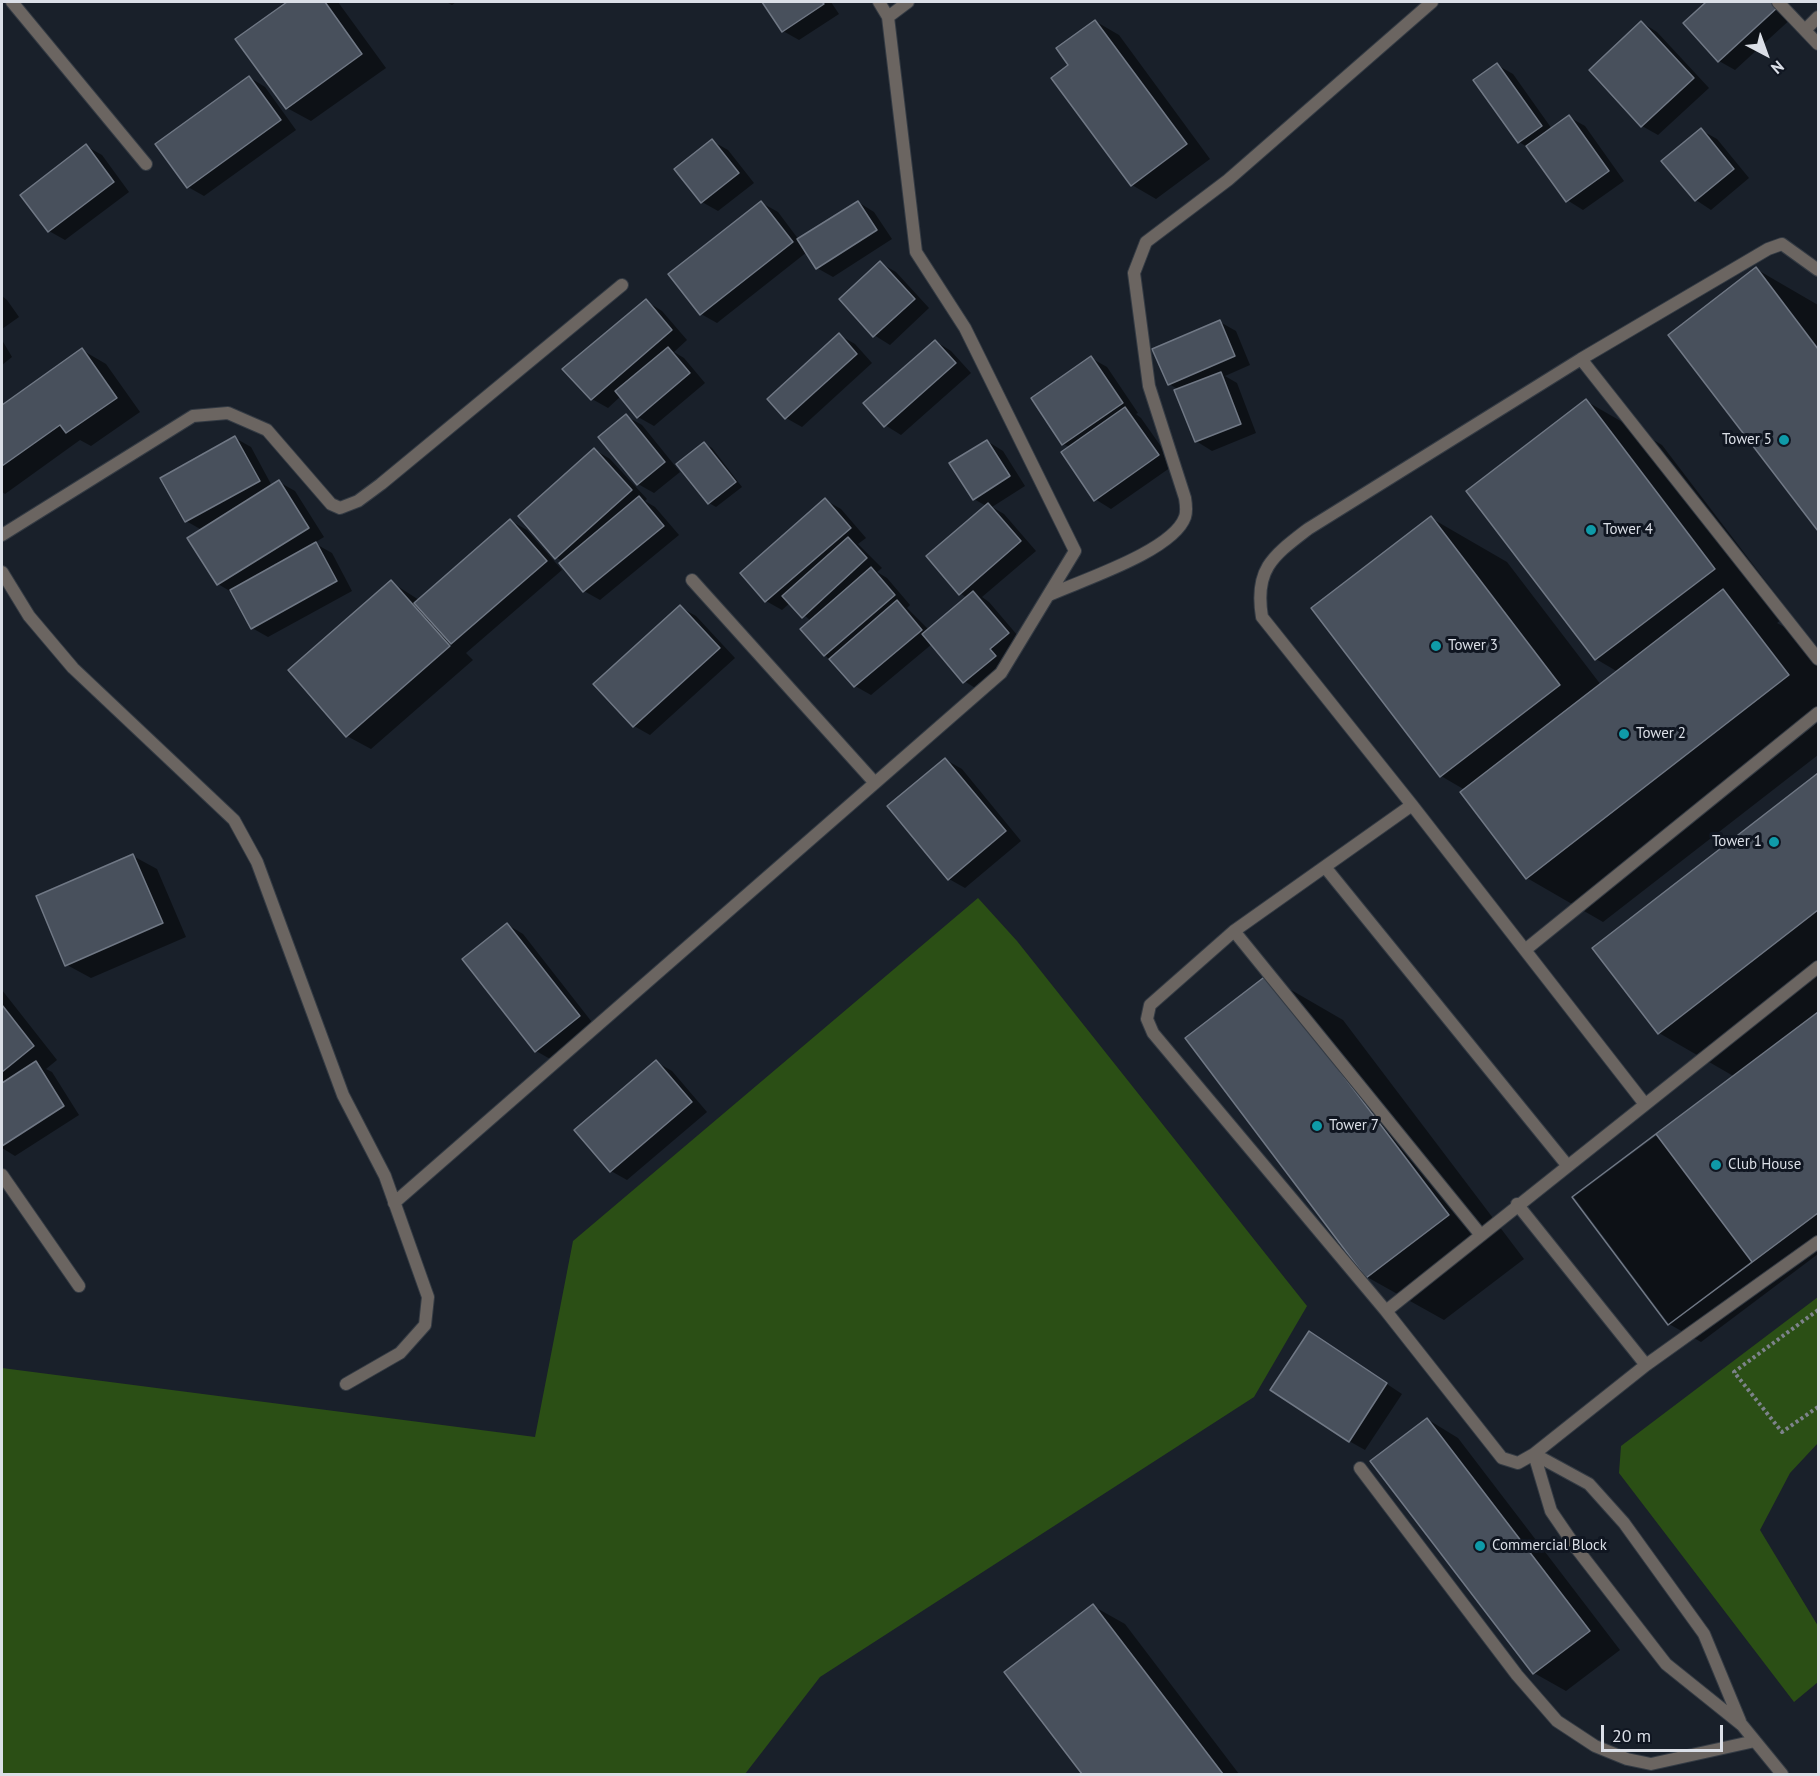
<!DOCTYPE html>
<html>
<head>
<meta charset="utf-8">
<style>
	body { margin:0 }
	#map { position:relative; width:1820px; height:1776px; overflow:hidden; background:#19202a; font-family:"PT Sans",sans-serif }
	canvas { display:block }
	.frame { position:absolute; inset:0; border:3px solid #dbdfe7; pointer-events:none }
	.north { position:absolute; left:1736px; top:24px; width:60px; height:60px; -webkit-text-stroke:4px #101621; paint-order:stroke; rotate:139deg; font-size:16px; font-weight:700; line-height:24px; text-align:center; color:#dbdfe7 }
	.north::after { content:''; display:block; margin:auto; width:21px; height:27px; background:#dbdfe7; clip-path:polygon(50% 0,100% 100%,50% 72%,0 100%) }
	.scale { position:absolute; left:1601px; top:1725px; width:122px; height:27px; box-sizing:border-box; border:3px solid #dbdfe7; border-top:0; padding-left:8px; font-size:18px; line-height:21px; white-space:nowrap; color:#dbdfe7; -webkit-text-stroke:4px #101621; paint-order:stroke }
</style>
</head>
<body>
<div id="map">
<canvas width="1820" height="1776"></canvas>
<div class="frame"></div>
<div class="north">N</div>
<div class="scale">20 m</div>
</div>
<script>
const ctx = document.querySelector('canvas').getContext('2d');
ctx.lineJoin = 'round';
function paint(path, color) { ctx.fillStyle = color; ctx.fill(path, 'evenodd'); }
function trace(path, color, width, dash) { ctx.strokeStyle = color; ctx.lineWidth = width; ctx.lineCap = dash ? 'butt' : 'round'; ctx.setLineDash(dash || []); ctx.stroke(path); }
function label(font, color, halo, rows, align = 'center') {
  ctx.font = font + ' "PT Sans",sans-serif'; ctx.lineWidth = 6; ctx.setLineDash([]); ctx.textBaseline = 'middle'; ctx.strokeStyle = halo; ctx.fillStyle = color; for (const [text, x, y, turn = 0] of rows) {
    ctx.save(); ctx.translate(x, y); ctx.rotate((+turn || 0) * Math.PI / 180); ctx.textAlign = isNaN(turn) ? turn : align; if (halo) ctx.strokeText(text, 0, 0); ctx.fillText(text, 0, 0); ctx.restore();
  }
}
const green = new Path2D(`
	M978,898L1017,941L1307,1306L1254,1397L820,1677L745,1774H2V1368L535,1437L573,1241Z
	M1818,1297V1443L1790,1473L1760,1530L1818,1626V1682L1794,1702L1619,1473L1621,1446Z`);
const shadow = new Path2D(`
	M289,2H338L386,68L311,121L287,108L237,39Z
	M446,2H456L452,5Z
	M764,2H831L839,14L799,40L783,31Z
	M1708,2H1779L1793,17L1735,70L1719,61L1685,23Z
	M1095,21L1119,35L1210,159L1156,199L1132,185Z
	M1641,22L1657,32L1709,88L1658,135L1642,126Z
	M1497,65L1513,74L1552,129L1569,117L1585,126L1624,181L1583,210L1567,200L1529,148L1519,142L1475,81Z
	M249,77L265,87L296,130L204,196L188,187Z
	M1701,130L1717,139L1749,178L1711,210L1696,200Z
	M712,141L728,150L754,183L718,211L702,202L676,169Z
	M86,146L102,155L129,192L65,240L49,231L22,195Z
	M858,202L874,212L892,239L833,277L817,268L807,252L717,323L701,314L762,203L778,212L799,240Z
	M880,263L896,272L929,308L890,345L874,335Z
	M1756,269L1818,305V529L1670,335Z
	M2,296L7,300L19,317L2,329Z
	M646,301L662,311L687,340L674,352L684,358L705,383L654,426L638,417L621,396L608,408L592,399Z
	M1220,322L1236,331L1250,365L1225,376L1237,383L1256,433L1212,451L1196,441L1179,390L1169,384Z
	M839,335L855,344L872,363L802,427L786,418L769,399Z
	M2,340L12,357L2,365Z
	M935,341L951,351L971,373L901,435L885,425Z
	M82,350L106,364L140,412L91,446L80,440L5,494L2,492V406Z
	M1091,358L1107,367L1138,413L1136,414L1141,418L1174,465L1111,509L1095,499L1070,447L1063,444Z
	M1586,401L1662,445L1790,613L1777,623L1799,635L1818,661V755L1603,922L1527,878L1465,790L1441,776L1431,518L1507,562L1601,685L1618,672L1596,659Z
	M626,416L642,425L680,472L654,493L638,484Z
	M235,438L251,447L272,486L279,482L295,491L324,537L314,543L332,553L352,591L268,637L252,628L233,593L218,584L202,530L186,521Z
	M987,441L1003,451L1025,486L992,507L1004,514L1036,551L982,597L989,602L1024,643L980,691L964,681L932,644L871,695L855,686L825,655L811,621L790,603L782,610L766,601L742,573L825,500L841,509L866,538L858,544L882,568L877,572L887,578L910,605L907,608L929,630L967,598L960,593L986,506L974,499Z
	M704,443L712,448L742,487L716,507L709,503Z
	M595,450L610,459L647,499L645,501L655,507L679,535L600,600L584,591L563,562L556,557Z
	M511,521L527,530L562,570L466,653L473,660L371,749L347,736L391,582L419,600Z
	M680,607L696,616L735,658L650,735L634,726Z
	M946,760L962,769L1021,841L965,888L949,879Z
	M1818,775V1254L1701,1342L1669,1324L1574,1197L1735,1077L1659,1033L1594,948Z
	M133,856L157,869L186,937L91,978L67,965Z
	M508,925L523,934L595,1026L552,1060L536,1051Z
	M1267,976L1343,1020L1524,1259L1444,1320L1367,1277Z
	M2,990L57,1060L46,1069L52,1072L79,1115L15,1156L2,1148Z
	M656,1062L672,1071L707,1112L627,1180L611,1171L576,1130Z
	M1310,1333L1402,1394L1365,1450L1349,1441Z
	M1427,1419L1458,1438L1620,1650L1566,1691L1534,1673L1372,1461Z
	M1093,1606L1125,1624L1239,1774H1084L1006,1673Z`);
const building = new Path2D(`
	M287,2H325L362,54L286,109L235,39Z
	M762,2H822L824,4L782,32Z
	M1706,2H1773L1778,7L1718,62L1683,23Z
	M1095,20L1187,144L1131,186L1051,78L1068,65L1056,48Z
	M1641,21L1694,78L1641,127L1589,70Z
	M1497,63L1542,126L1518,143L1473,80Z
	M249,76L281,120L187,188L155,144Z
	M1569,115L1609,171L1566,202L1526,146Z
	M1701,128L1734,169L1695,201L1661,161Z
	M712,139L739,173L701,203L674,169Z
	M86,144L114,182L48,232L20,195Z
	M761,201L793,242L700,315L668,274Z
	M858,201L877,230L816,269L797,239Z
	M880,261L915,299L873,337L839,299Z
	M1756,267L1818,349V531L1668,335Z
	M646,299L672,330L591,400L562,369Z
	M1220,320L1235,356L1168,385L1152,349Z
	M839,333L857,354L785,419L767,399Z
	M935,340L956,363L884,427L863,403Z
	M668,347L690,373L637,418L615,391Z
	M82,348L117,398L66,433L60,425L2,466V405Z
	M1091,356L1123,403L1062,445L1031,398Z
	M1221,372L1241,424L1195,442L1174,390Z
	M1586,399L1715,569L1595,660L1466,491Z
	M1125,407L1159,455L1094,501L1061,452Z
	M626,414L665,462L637,485L598,437Z
	M235,436L260,481L185,522L160,478Z
	M987,440L1010,476L973,500L949,463Z
	M704,442L736,482L708,504L676,464Z
	M594,448L632,490L555,559L518,516Z
	M279,480L309,528L217,585L187,538Z
	M639,496L664,526L583,592L559,563Z
	M825,498L851,528L765,602L740,573Z
	M988,503L1021,541L959,595L926,556Z
	M1431,516L1560,685L1440,777L1311,608Z
	M510,519L547,561L451,644L414,603Z
	M848,537L867,558L802,618L782,596Z
	M316,542L337,581L251,629L230,590Z
	M871,567L895,595L824,656L800,629Z
	M391,580L450,646L346,737L288,670Z
	M1723,589L1789,675L1526,879L1460,792Z
	M973,591L1009,633L990,649L996,656L963,683L922,634Z
	M897,600L922,630L854,687L829,659Z
	M680,605L720,648L633,727L593,684Z
	M945,758L1006,831L948,880L887,806Z
	M1818,773V910L1658,1034L1592,948Z
	M133,854L163,923L65,966L36,896Z
	M507,923L580,1016L535,1052L462,959Z
	M1267,975L1449,1215L1366,1278L1185,1038Z
	M2,1005L34,1046L2,1072Z
	M1818,1012V1213L1668,1325L1572,1197Z
	M656,1060L692,1102L610,1172L574,1130Z
	M36,1061L64,1106L2,1146V1083Z
	M1656,1134L1752,1262L1668,1325L1572,1197Z
	M1309,1331L1387,1383L1349,1442L1270,1390Z
	M1427,1418L1590,1631L1533,1674L1370,1461Z
	M1093,1604L1223,1774H1082L1004,1672Z`);
const path = new Path2D(`
	M1818,1310L1734,1372L1782,1432L1818,1407`);
const lane = new Path2D(`
	M1581,359L1818,659
	M1412,805L1234,931L1150,1005L1147,1019L1153,1033L1386,1311L1502,1458L1518,1463L1534,1454L1646,1365L1517,1204
	M1325,867L1567,1165
	M1234,931L1480,1234
	M1525,950L1818,713
	M1644,1103L1412,805L1262,617C1254,569 1273,556 1308,529L1581,359L1768,249L1782,244L1818,270
	M1386,1311L1818,967
	M1646,1365L1818,1242
	M1534,1454L1551,1511L1577,1549L1666,1664L1742,1725L1782,1774
	M1534,1454L1589,1484L1624,1523L1704,1634L1740,1721
	M1360,1468L1517,1675L1557,1721L1595,1746L1627,1759L1651,1764L1755,1741`);
const street = new Path2D(`
	M12,2L146,164
	M1778,2L1818,44
	M888,17L908,2
	M1805,30L1818,17
	M2,535L193,416L228,413L267,430L331,504L340,508L358,501L381,484L622,285
	M2,572L29,616L73,668L234,820L257,862L343,1095L385,1176L428,1297L425,1325L400,1353L346,1384
	M692,580L875,783
	M1049,595C1082,580 1173,551 1185,517C1187,511 1186,504 1185,498L1149,386L1134,273L1146,242L1228,180L1432,2
	M2,1175L79,1286
	M394,1203L1001,673L1075,551L965,328L916,252L888,17L879,2`);
const markers = [
	[1784,440,6,"#0f9aa8"],
	[1591,530,6,"#0f9aa8"],
	[1436,646,6,"#0f9aa8"],
	[1624,734,6,"#0f9aa8"],
	[1774,842,6,"#0f9aa8"],
	[1317,1126,6,"#0f9aa8"],
	[1716,1165,6,"#0f9aa8"],
	[1480,1546,6,"#0f9aa8"]
];
const poiNames = [
	["Tower 5",1772,440,"right"],
	["Tower 4",1603,530],
	["Tower 3",1448,646],
	["Tower 2",1636,734],
	["Tower 1",1762,842,"right"],
	["Tower 7",1329,1126],
	["Club House",1728,1165],
	["Commercial Block",1492,1546]
];
paint(green, '#2b4f15');
paint(shadow, '#0007');
paint(building, '#48505c');
trace(building, '#707885', 1.5);
trace(lane, '#343b44', 14);
trace(street, '#343b44', 14);
trace(path, '#7d838b', 4, [3, 3]);
trace(lane, '#6b6561', 12);
trace(street, '#6b6561', 12);
for (const [x, y, r, color] of markers) { const dot = new Path2D(); dot.arc(x, y, r, 0, 2 * Math.PI); ctx.fillStyle = color; ctx.fill(dot); trace(dot, '#101621', 2); }
label('15px', '#dbdfe7', '#101621', poiNames, 'left');
</script>
</body>
</html>
